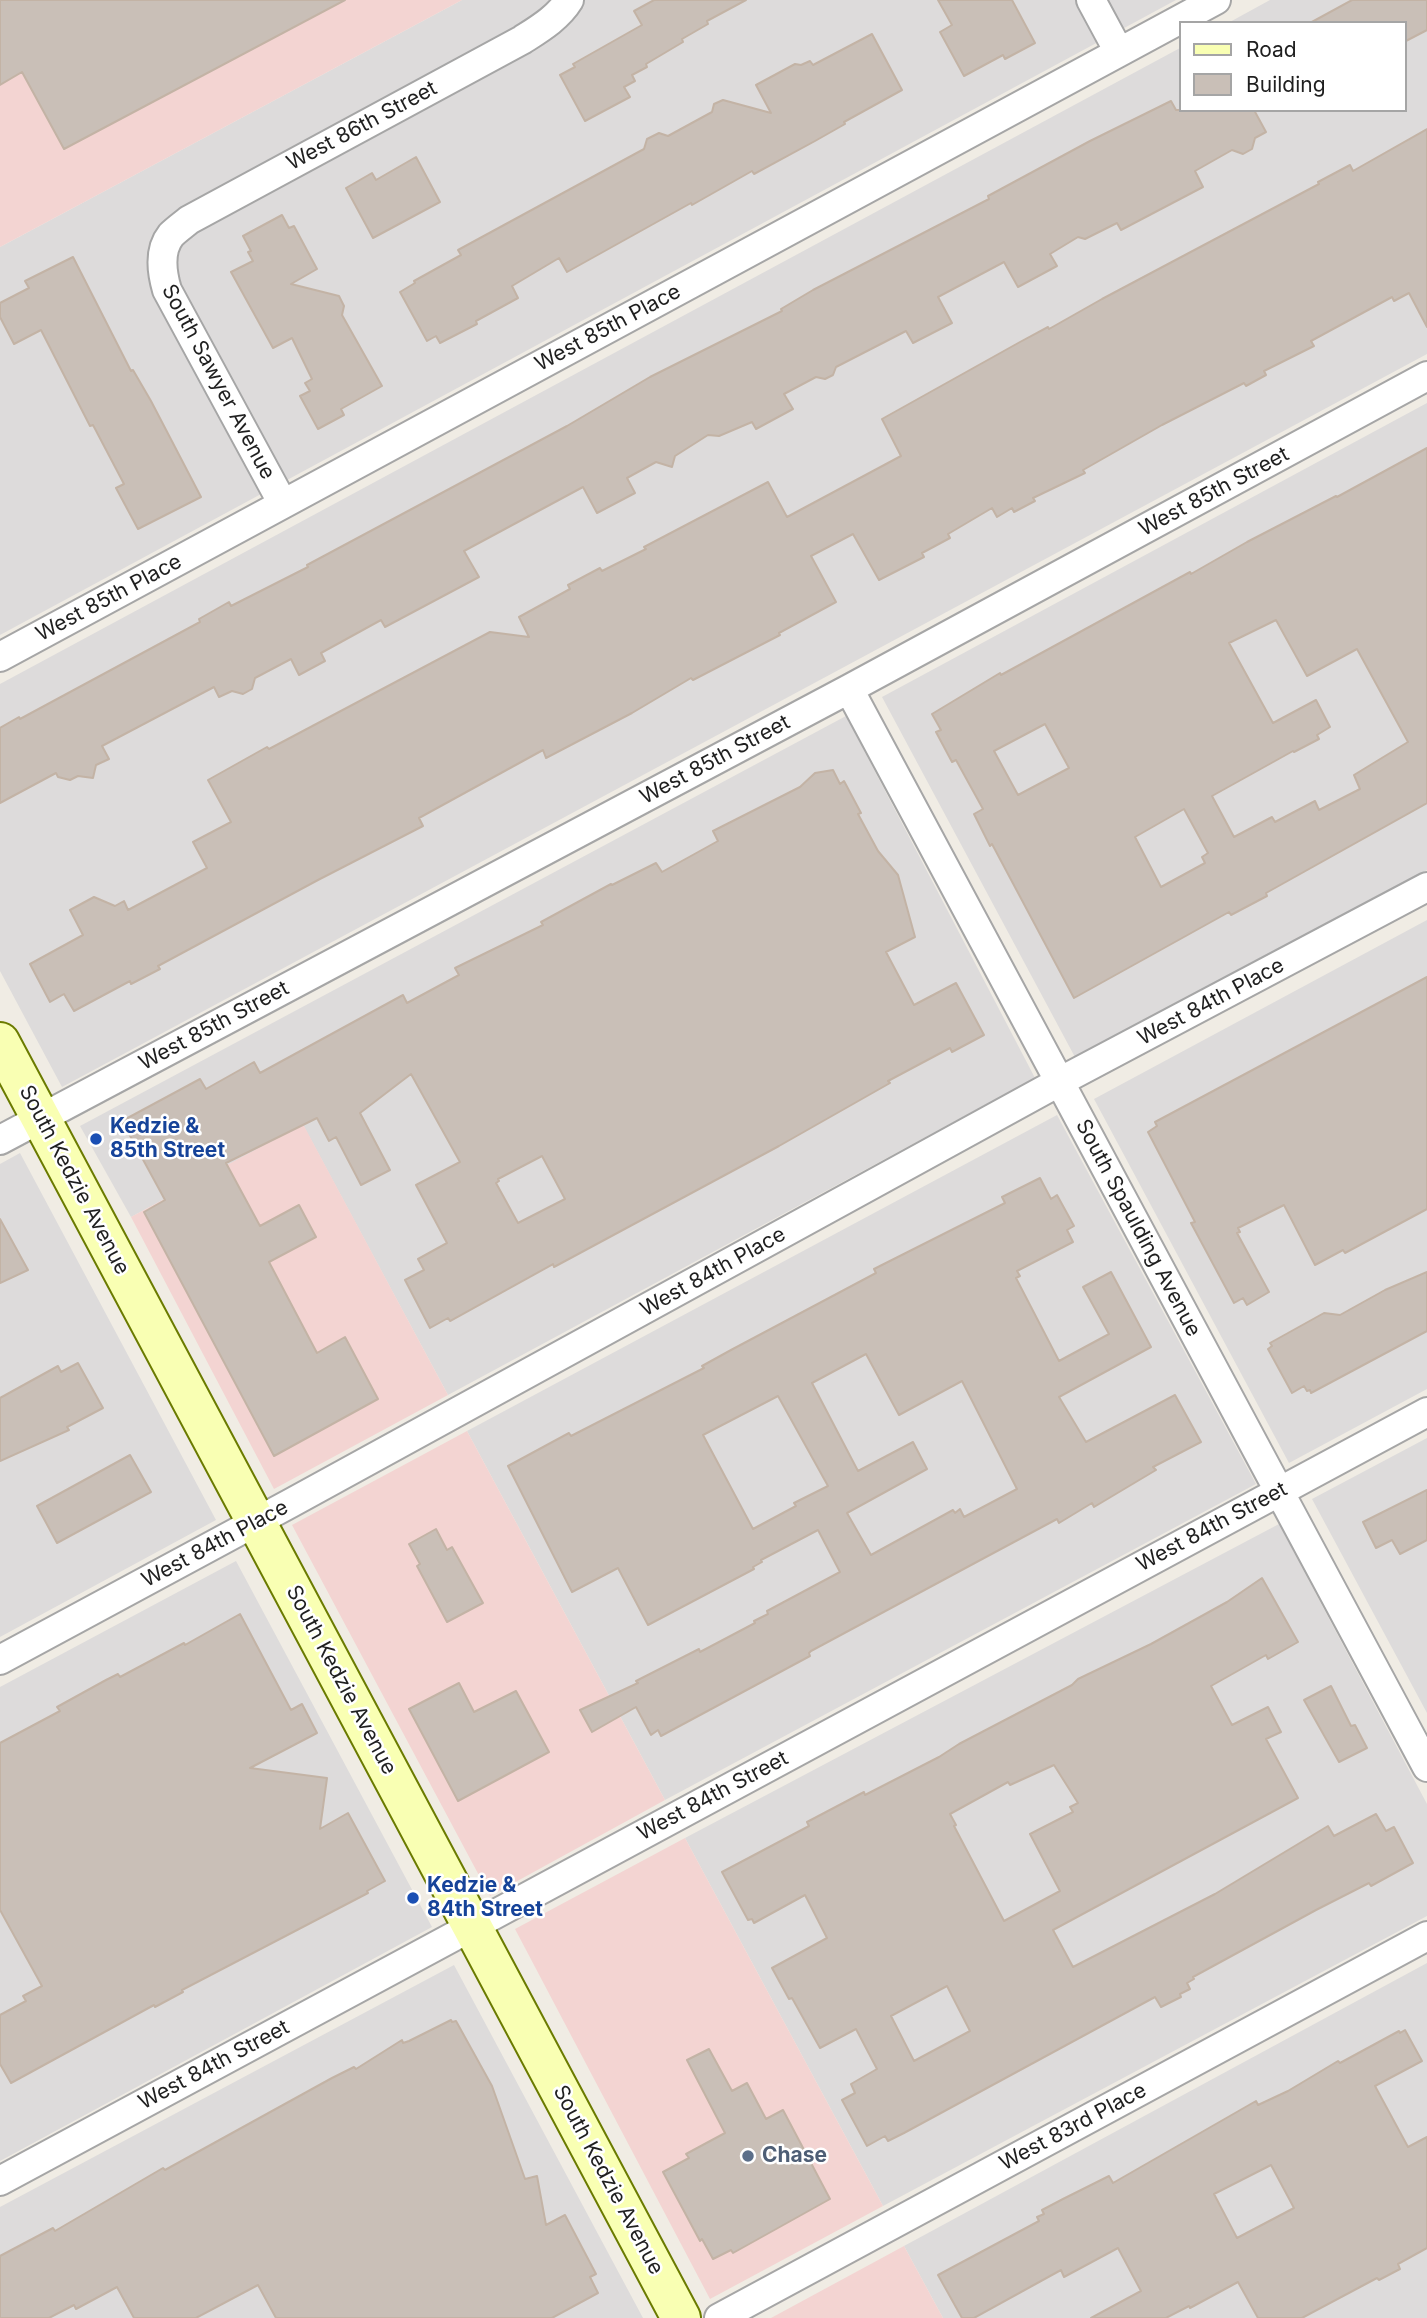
<!DOCTYPE html>
<html>
<head>
<meta charset="utf-8">
<style>
	body { margin:0 }
	#map { position:relative; width:1427px; height:2318px; overflow:hidden; background:#f0ece4; font-family:Inter,sans-serif }
	canvas { display:block }
	.legend { position:absolute; left:1179px; top:21px; width:228px; height:91px; box-sizing:border-box; background:#fff; border:2px solid #a5a5a5; margin:0; padding:9px 12px; list-style:none; font-size:21px; color:#1f1f1f }
	.legend li { display:flex; align-items:center; gap:14px; height:35px }
	.legend b { width:35px; border:2px solid #a5a5a5 }
</style>
</head>
<body>
<div id="map">
<canvas width="1427" height="2318"></canvas>
<ul class="legend">
<li><b style="height:9px;background:#f9ffb3"></b>Road</li>
<li><b style="height:19px;background:#c9bfb7"></b>Building</li>
</ul>
</div>
<script>
const ctx = document.querySelector('canvas').getContext('2d');
ctx.lineJoin = 'round';
function paint(path, color) { ctx.fillStyle = color; ctx.fill(path, 'evenodd'); }
function trace(path, color, width, dash) { ctx.strokeStyle = color; ctx.lineWidth = width; ctx.lineCap = dash ? 'butt' : 'round'; ctx.setLineDash(dash || []); ctx.stroke(path); }
function label(font, color, halo, rows, align = 'center') {
  ctx.font = font + ' Inter,sans-serif'; ctx.lineWidth = 5; ctx.setLineDash([]); ctx.textBaseline = 'middle'; ctx.strokeStyle = halo; ctx.fillStyle = color; for (const [text, x, y, turn = 0] of rows) {
    ctx.save(); ctx.translate(x, y); ctx.rotate((+turn || 0) * Math.PI / 180); ctx.textAlign = isNaN(turn) ? turn : align; if (halo) ctx.strokeText(text, 0, 0); ctx.fillText(text, 0, 0); ctx.restore();
  }
}
const residential = new Path2D(`
	M462,0H1176L0,635V247Z
	M1270,0H1427V354L62,1087L0,971V684L1180,48V110H1404V23H1228Z
	M1427,403V870L1076,1059L882,697Z
	M846,716L1035,1078L448,1395L303,1125L131,1217L80,1126Z
	M1427,920V1389L1289,1463L1094,1099Z
	M1057,1115L1256,1484L665,1800L467,1431Z
	M20,1153L216,1520L0,1637V1164Z
	M1427,1438V1713L1312,1499Z
	M1279,1524L1427,1804V1916L883,2206L685,1838Z
	M236,1561L432,1927L0,2161V1687Z
	M1427,1963V2318H943L904,2246Z
	M454,1965L643,2318H0V2207Z`);
const commercial = new Path2D(`
	M0,0H462L0,247Z
	M303,1124L448,1395L274,1489L131,1217Z
	M467,1431L665,1800L490,1896L292,1525Z
	M685,1838L883,2206L710,2299L515,1929Z
	M904,2246L943,2318H771Z`);
const building = new Path2D(`
	M0,0H345L64,149L22,72L0,85Z
	M654,0H746L707,21L708,24L682,39L683,42L646,64L647,67L632,75L635,81L624,87L630,97L585,121L560,75L575,67L573,64L642,25L634,11Z
	M938,0H1012L1035,43L1005,59L1003,55L964,76L940,32L952,25Z
	M1352,0H1427V30L1404,42V23H1310Z
	M872,34L902,90L844,122L845,124L815,141L754,174L752,171L692,205L691,203L567,272L559,258L512,286L518,298L476,321L477,324L440,343L436,336L427,341L400,292L415,283L414,281L461,255L458,250L644,149L647,139L659,133L668,136L712,112L714,104L723,100L771,113L756,85L795,64L801,65L810,61L813,65Z
	M1171,101L1176,110H1254L1266,132L1255,138L1252,149L1243,154L1232,150L1195,171L1203,187L1121,230L1117,223L1085,239L1078,237L1050,254L1057,266L1018,287L1004,262L938,297L952,323L913,343L906,331L836,367L833,375L825,379L816,377L784,394L793,409L756,429L752,422L719,436L708,435L675,456L672,467L656,462L627,478L635,493L597,513L583,487L464,551L479,577L385,627L381,620L321,653L325,661L299,675L291,659L255,678L252,689L243,694L232,691L219,697L214,687L102,746L109,759L96,765L93,778L78,776L70,780L58,777L56,773L0,803V728L19,717L20,719L200,622L199,619L229,602L231,606L308,567L307,565L567,426L650,377L782,311L781,309L813,290L989,199L988,196L1090,141Z
	M1427,129V327L1409,293L1394,301L1392,297L1311,341L1314,346L1264,371L1266,375L1246,386L1244,383L1162,425L1083,470L1085,473L1033,498L1035,501L1014,512L1012,508L997,517L992,508L948,534L950,538L922,553L924,557L879,580L853,534L811,556L836,602L779,633L780,635L693,680L691,678L632,713L546,758L543,750L419,818L423,826L318,880L158,966L160,969L131,984L130,981L74,1011L64,994L50,1002L30,964L83,935L70,910L94,897L115,906L124,901L128,910L207,868L193,842L231,822L208,780L267,747L269,749L490,632L529,637L519,617L570,589L568,585L600,568L602,571L646,549L644,547L768,482L787,517L901,456L882,419L1020,342L1048,327L1049,329L1102,299L1319,184L1318,182L1350,165L1353,171Z
	M416,157L440,202L373,238L346,188L372,173L376,180Z
	M282,215L289,228L294,226L317,269L291,284L339,296L344,306L342,315L382,386L341,409L344,415L318,429L300,396L310,391L305,383L312,379L292,338L273,348L231,272L253,261L248,252L251,251L243,236Z
	M73,257L131,371L133,370L151,401L201,497L138,529L116,488L124,484L93,425L90,426L41,330L14,344L0,317V303L29,288L25,281Z
	M1427,448V803L1266,893L1267,896L1231,915L1229,912L1074,998L992,844L990,846L974,814L983,809L956,760L952,762L936,732L941,730L932,714L1000,673L1001,675L1190,572L1191,574L1247,542L1336,496L1337,497ZM1276,620L1307,676L1357,649L1408,742L1354,775L1360,789L1319,810L1315,801L1275,822L1272,817L1234,837L1212,796L1293,751L1294,752L1319,739L1317,735L1330,727L1316,700L1273,723L1229,643ZM1045,724L1069,768L1018,795L994,751ZM1184,809L1208,853L1202,857L1205,863L1161,887L1135,837Z
	M833,770L840,784L844,781L861,813L858,814L878,851L898,875L915,937L886,952L914,1005L956,983L984,1035L952,1052L950,1048L888,1081L890,1083L779,1146L554,1267L553,1264L450,1321L448,1318L430,1328L405,1280L424,1270L418,1259L447,1243L416,1185L460,1162L411,1074L360,1113L390,1170L361,1185L336,1137L329,1141L317,1118L226,1163L260,1226L299,1205L316,1237L269,1262L317,1353L345,1337L378,1399L274,1456L144,1212L165,1200L122,1121L200,1079L206,1089L254,1062L260,1073L403,995L407,1003L459,975L455,968L543,925L541,922L611,884L612,885L656,863L662,872L718,841L713,831L800,787L815,773ZM542,1156L565,1199L518,1223L496,1183L499,1181L498,1179Z
	M1427,977V1209L1345,1253L1343,1250L1315,1265L1284,1205L1238,1228L1240,1232L1237,1233L1269,1292L1247,1305L1243,1298L1234,1303L1191,1223L1195,1222L1148,1132L1157,1126L1155,1122Z
	M1040,1178L1051,1199L1057,1195L1074,1226L1067,1230L1073,1242L1017,1271L1020,1276L1016,1278L1059,1361L1109,1334L1083,1287L1111,1272L1151,1347L1059,1397L1086,1442L1175,1395L1201,1442L1153,1467L1156,1470L1094,1507L1092,1503L1059,1523L1057,1519L986,1557L811,1651L809,1653L810,1656L661,1736L658,1730L651,1735L636,1707L592,1732L580,1710L638,1683L636,1681L699,1649L700,1652L755,1623L754,1621L768,1614L767,1611L840,1572L818,1530L761,1560L762,1562L753,1567L754,1569L648,1625L618,1568L572,1592L508,1466L569,1433L571,1436L704,1368L702,1366L731,1350L876,1273L874,1269L1005,1203L1002,1197ZM866,1354L899,1415L962,1381L1017,1489L964,1517L960,1509L955,1513L953,1510L871,1555L847,1513L927,1469L913,1442L858,1471L812,1383ZM778,1396L828,1486L794,1503L796,1506L753,1529L703,1435Z
	M0,1219L28,1270L0,1283Z
	M1427,1272V1331L1311,1393L1310,1390L1307,1391L1304,1386L1292,1393L1268,1349L1272,1346L1270,1343L1324,1313L1340,1315L1385,1290Z
	M78,1363L103,1408L67,1427L69,1430L0,1461V1398L58,1366L61,1372Z
	M130,1455L151,1492L57,1543L37,1506Z
	M1427,1490V1540L1400,1554L1392,1540L1376,1548L1363,1522Z
	M436,1529L447,1550L452,1547L483,1603L447,1622L417,1566L420,1564L409,1544Z
	M1262,1578L1298,1642L1268,1659L1266,1655L1211,1686L1232,1725L1268,1707L1281,1732L1266,1739L1298,1798L1053,1930L1073,1967L1215,1894L1328,1826L1334,1836L1376,1814L1386,1831L1394,1827L1413,1863L1371,1886L1369,1883L1316,1910L1193,1977L1194,1979L1187,1983L1190,1989L1180,1994L1181,1997L1161,2007L1155,1997L904,2133L888,2141L885,2136L867,2146L842,2100L855,2093L851,2084L877,2069L856,2029L820,2048L792,1998L789,1999L772,1968L827,1938L805,1895L754,1923L752,1919L748,1920L722,1872L809,1826L807,1822L864,1792L865,1795L939,1757L959,1744L1072,1685L1078,1679L1151,1644L1227,1602ZM1054,1765L1078,1803L1070,1807L1073,1812L1030,1834L1060,1891L1004,1921L954,1826L956,1825L950,1814L1008,1782L1010,1785ZM947,1986L970,2031L914,2061L891,2016Z
	M240,1614L291,1710L302,1704L317,1733L250,1768L327,1778L320,1829L348,1813L385,1881L367,1891L368,1893L182,1990L183,1992L155,2007L154,2005L11,2083L0,2064V2015L26,2001L23,1996L42,1986L0,1910V1743L60,1711L57,1707L106,1680L118,1674L120,1677L184,1643L185,1645Z
	M459,1683L474,1712L516,1691L549,1752L458,1801L409,1709Z
	M1331,1686L1351,1726L1355,1725L1367,1748L1339,1762L1304,1700Z
	M451,2020L452,2022L456,2021L492,2086L525,2179L537,2176L546,2225L565,2215L596,2274L590,2277L598,2293L552,2318H276L258,2285L196,2318H134L117,2287L76,2309L74,2305L49,2318H0V2256L53,2228L55,2231L163,2168L165,2170L332,2078L354,2067L356,2069L402,2040L403,2043L409,2041Z
	M1405,2030L1422,2061L1375,2086L1408,2147L1427,2137V2248L1398,2264L1400,2269L1379,2280L1377,2278L1302,2318H1258L1238,2282L1190,2308L1189,2306L1166,2318H1091L1141,2291L1118,2248L1064,2277L1061,2270L974,2318H962L938,2275L1039,2221L1037,2217L1044,2214L1042,2210L1063,2199L1109,2176L1113,2183L1256,2101L1258,2105L1288,2091L1338,2061L1340,2063L1399,2031L1400,2033ZM1271,2165L1294,2208L1237,2238L1214,2194Z
	M709,2049L732,2091L747,2083L766,2119L783,2110L830,2199L733,2253L731,2250L713,2259L702,2239L700,2241L663,2172L689,2158L686,2154L725,2133L687,2060Z`);
const minor = new Path2D(`
	M1091,0L1119,52
	M283,504L167,290C162,273 159,250 171,235C176,230 183,225 189,220L522,40C539,29 558,18 569,0
	M0,657L1216,0
	M849,689L1427,1767
	M0,1140L849,689L1427,376
	M0,1660L291,1503L1059,1082L1427,887
	M0,2181L1427,1412
	M719,2318L1427,1936`);
const secondary = new Path2D(`
	M0,1042L681,2318`);
const markers = [
	[96,1139,7,"#1a4fb4"],
	[413,1898,7,"#1a4fb4"],
	[748,2156,7,"#5c6f8a"]
];
const streetNames = [
	["West 86th Street",362,126,-28],
	["West 85th Place",608,328,-28],
	["South Sawyer Avenue",218,382,62],
	["West 85th Street",1214,492,-28],
	["West 85th Place",109,598,-28],
	["West 85th Street",715,760,-28],
	["West 84th Place",1211,1002,-28],
	["West 85th Street",214,1026,-28],
	["South Kedzie Avenue",74,1180,62],
	["South Spaulding Avenue",1138,1228,62],
	["West 84th Place",713,1272,-29],
	["West 84th Street",1212,1527,-28],
	["West 84th Place",215,1544,-28],
	["South Kedzie Avenue",341,1680,62],
	["West 84th Street",713,1796,-28],
	["West 84th Street",214,2065,-28],
	["West 83rd Place",1073,2127,-28],
	["South Kedzie Avenue",608,2180,62]
];
const transitNames = [
	["Kedzie &",110,1127],
	["85th Street",110,1151],
	["Kedzie &",427,1886],
	["84th Street",427,1910]
];
const serviceNames = [
	["Chase",762,2156]
];
paint(residential, '#dddbdb');
paint(commercial, '#f3d4d2');
paint(building, '#c9bfb7');
trace(building, '#c3b3a5', 2);
trace(minor, '#a6a6a6', 32);
trace(secondary, '#6b7b00', 42);
trace(minor, '#fff', 28);
trace(secondary, '#f9ffb3', 38);
for (const [x, y, r, color] of markers) { const dot = new Path2D(); dot.arc(x, y, r, 0, 2 * Math.PI); ctx.fillStyle = color; ctx.fill(dot); trace(dot, '#fff', 2.5); }
label('21px', '#1f1f1f', '#fff', streetNames);
label('bold 21px', '#164399', '#fff', transitNames, 'left');
label('bold 21px', '#4e5e75', '#fff', serviceNames, 'left');
</script>
</body>
</html>
